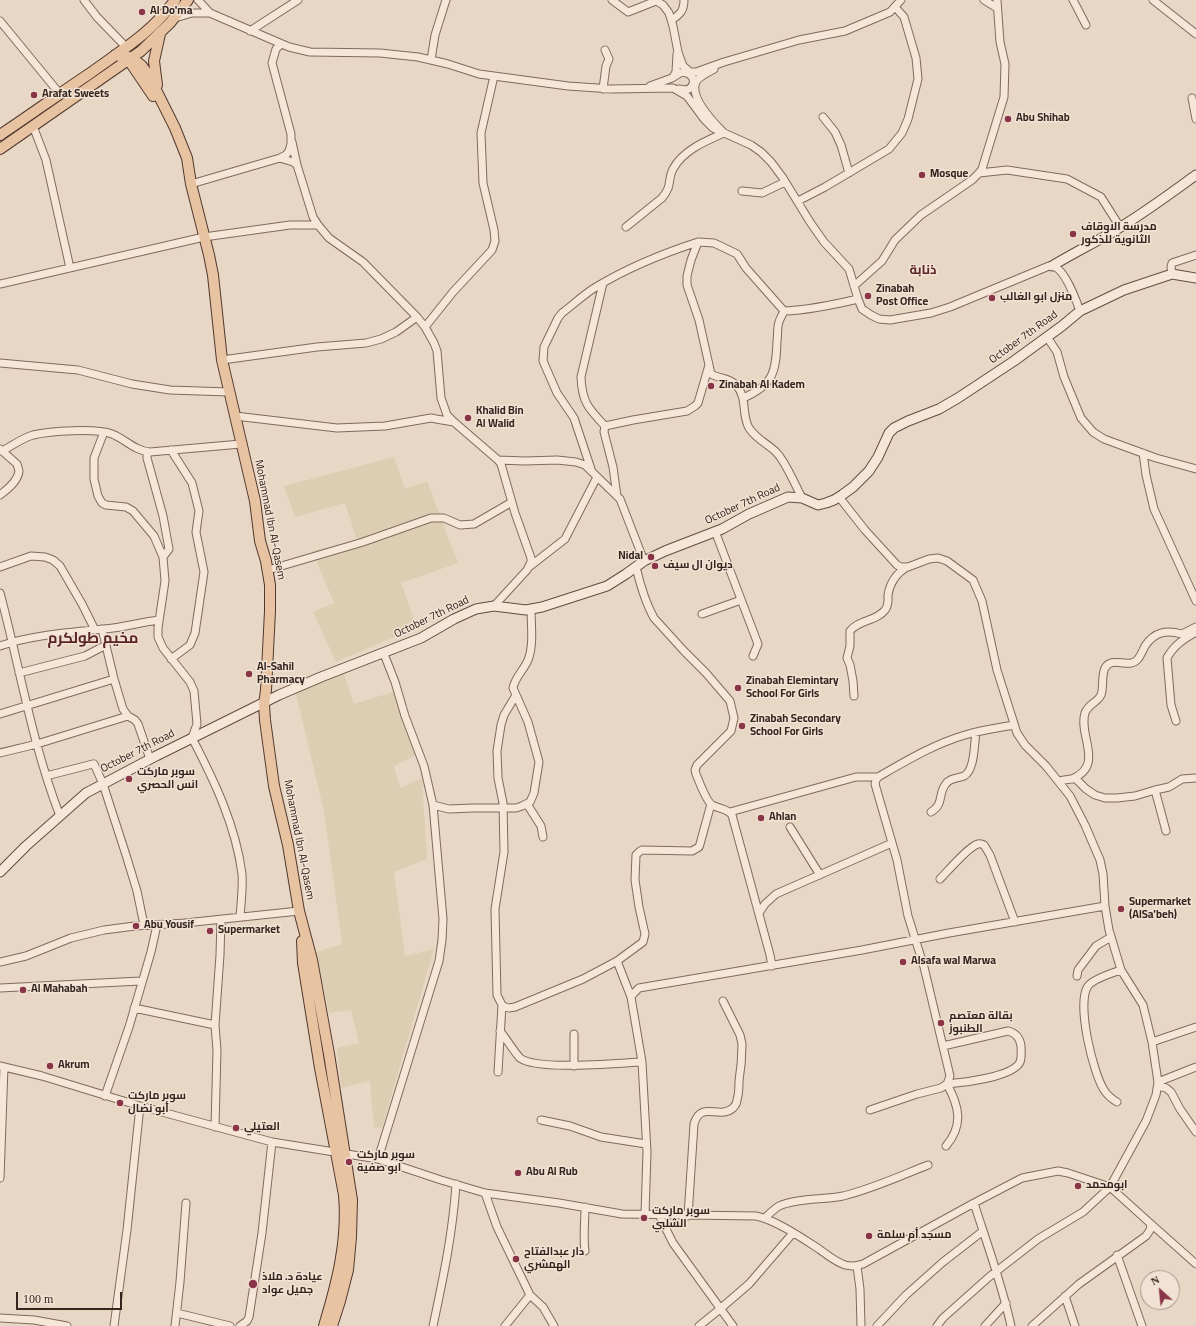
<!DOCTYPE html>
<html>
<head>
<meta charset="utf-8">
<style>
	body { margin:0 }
	#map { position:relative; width:1196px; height:1326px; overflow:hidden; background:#e9d7c5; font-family:Georgia,serif }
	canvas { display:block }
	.north { position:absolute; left:1140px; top:1270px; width:40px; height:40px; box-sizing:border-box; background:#f1e2d4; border:1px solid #a5968c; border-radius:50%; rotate:333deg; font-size:11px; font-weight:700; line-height:16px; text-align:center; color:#34251f }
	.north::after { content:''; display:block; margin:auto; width:14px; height:18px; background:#8a3447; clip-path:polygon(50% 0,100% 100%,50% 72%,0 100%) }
	.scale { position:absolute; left:16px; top:1292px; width:106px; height:18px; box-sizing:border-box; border:2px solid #34251f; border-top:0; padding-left:5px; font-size:12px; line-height:14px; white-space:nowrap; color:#34251f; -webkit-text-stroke:3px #f1e2d4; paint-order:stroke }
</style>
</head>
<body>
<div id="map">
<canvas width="1196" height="1326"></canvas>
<div class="north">N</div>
<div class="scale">100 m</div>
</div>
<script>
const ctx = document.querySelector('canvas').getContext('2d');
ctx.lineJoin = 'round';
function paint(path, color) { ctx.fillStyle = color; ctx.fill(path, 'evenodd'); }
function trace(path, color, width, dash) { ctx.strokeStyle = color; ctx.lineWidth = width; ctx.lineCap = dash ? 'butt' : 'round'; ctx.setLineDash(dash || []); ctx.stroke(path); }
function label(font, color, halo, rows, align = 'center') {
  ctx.font = font + ' Georgia,Cairo,serif'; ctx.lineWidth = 3; ctx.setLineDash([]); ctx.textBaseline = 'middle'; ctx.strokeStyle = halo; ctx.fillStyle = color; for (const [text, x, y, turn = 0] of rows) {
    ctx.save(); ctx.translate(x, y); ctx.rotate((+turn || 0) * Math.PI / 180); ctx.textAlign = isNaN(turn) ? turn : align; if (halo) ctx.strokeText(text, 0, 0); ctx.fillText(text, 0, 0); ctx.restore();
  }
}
const farmland = new Path2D(`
	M394,457L405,489L427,481L458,563L401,583L417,627L336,662L313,612L334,603L312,551L357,540L345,503L295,517L284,486Z
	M342,668L354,704L396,691L418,754L394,766L400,788L422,778L427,859L394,872L405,956L434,949L382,1127L374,1128L370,1081L341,1088L337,1048L359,1043L351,1010L329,1013L316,952L342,944L324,811L294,686Z`);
const street = new Path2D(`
	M84,0L97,17L126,47
	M198,0L210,13
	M612,0L628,12L656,1
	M655,0L663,5L669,13L673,26L678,52L683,66L690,72H696L724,62L799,40L845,31L890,12L901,0
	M984,0L997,8
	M1073,0L1086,25
	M1153,0L1196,34
	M175,18L192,13H210L289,47L310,52L380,53L418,57L448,64L479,74L568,86L612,89L673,88L687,96L704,119L713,128L751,145L761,152L771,162L783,178L810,222L824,242L849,269L858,299L862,309L871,315L879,319L890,320L931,313L950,307L1049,266C1051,266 1053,266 1055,267C1066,272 1076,300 1080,311
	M672,20C680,14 684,11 684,0
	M0,21L60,94
	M250,31L298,0
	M431,60L435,35L446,0
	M673,77L676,72L677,54
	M650,86L672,78L680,73L683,72L689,74C696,79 694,87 687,90L679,89
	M603,89L606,66L609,59L605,50
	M1192,98L1196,119
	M823,117L835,132L841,145L849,173
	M33,126L46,160L70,268
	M292,142L297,165
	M280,158L293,162L297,165L313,217L318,225L329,238L363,262L417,317L425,327L434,343L437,351L441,398L447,415L454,422
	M979,173L1007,170L1067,179L1101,197L1120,227
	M191,184L280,158L286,155L289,151L291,144V134L272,63L276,49L281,44
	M742,191L762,193L785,182
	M798,201L825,187L889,149L902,133L908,119L918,79L916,58L904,17L895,7
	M626,227L662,198C673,185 667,180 673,169C683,150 706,141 724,133C714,123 689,98 696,82C699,76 708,73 714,69
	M1172,274L1171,267L1172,263L1196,255
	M603,283L581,377C582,402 588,408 605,426
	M0,284L204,237L290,225H318
	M854,286L882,261L895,240L921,215L972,180L979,173L982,169L1004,97L1005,64L1000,42L997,0
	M425,327L453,292L492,250L495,241L494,230L483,183L481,133L494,76
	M1047,337L1057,352L1064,377L1081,418L1093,432L1104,439L1156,458L1196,469
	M222,360L317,347L366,343L381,339L396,332L417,317
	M0,363L78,370L132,384L170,390L229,392
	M743,398C774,385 776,371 777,341C778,335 777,327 779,322C780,318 783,314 784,311
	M235,416L337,428L385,426L431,418L436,419L454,422L498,460L501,464L515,513L531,558V562L527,570L494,606
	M104,432L94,458V479L98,496L102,503L106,505L126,507L133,511L154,536L163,557L165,581L158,628V637L163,648L190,682L194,691L197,724L192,738C214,780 236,826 242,874C243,888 241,903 240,917
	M171,450L192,483L199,511L196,532L204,572L195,633L190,645L171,659
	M2,451C12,446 22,438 33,435C50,431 96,428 112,434C125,439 135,451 150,452L241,444
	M147,452V458L163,516L169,549L163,557
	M1143,453L1146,475L1154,509L1196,601
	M498,460L525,461L557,460L576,462L585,465L620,499L644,561
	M592,472L574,418L557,393L543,361L544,347L558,318L562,313C573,305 584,294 596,287C629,267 661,254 698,242
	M0,495C8,489 18,481 19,471L17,464L0,449
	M617,496L613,467L604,432L605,426L633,420L687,411L695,406L698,403L709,365
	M802,498C795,485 786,462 776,452C767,443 757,440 749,428C741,414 748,398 736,385C729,377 719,379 711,374L699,320L687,285V276L691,260L698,242L714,243L737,254L746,268L784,311C810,310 833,305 858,299
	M715,531L758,644L753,656
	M0,567L31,556L45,557L53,560L60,566L82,604L95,630
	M529,567L565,539L597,477
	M636,567C640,584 645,602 654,618L684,651L706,673L730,701L734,718L731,731L697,765L695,770L696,774C699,781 706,801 712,805C719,809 727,808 732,815L770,955L772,966
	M268,570L363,542L431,518H444L460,525L474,524L512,502
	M0,593C20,668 32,744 60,816
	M702,614L741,600
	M102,629L114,679L123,709L128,716L135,720L138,724L150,759
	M0,646C34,634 77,632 113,628C128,626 143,622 159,620
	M19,673L85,656L106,645
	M516,695L504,715L501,725L497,751L498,778L503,803L504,852L495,909L497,995L502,1005L505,1007L509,1008L515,1007L583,979L617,961L643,942L645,934L639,907L635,880L636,855L639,852L642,850L692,851L699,847L700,844L711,804
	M854,696L853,681L850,665L847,658L850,646V631C858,620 877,621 885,610C889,605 888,600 888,595C890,582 897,573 907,567
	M0,714L114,679
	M1176,721L1171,705L1167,658C1174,645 1184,639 1196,632
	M0,753L37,744L128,716
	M94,764L103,784L126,855L137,891L144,925
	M46,776L93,764
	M1072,779C1105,765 1078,736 1085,713C1088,704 1097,703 1101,695C1104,687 1101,676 1105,668C1112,655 1129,670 1138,659C1141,655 1143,650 1145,646C1155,631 1167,630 1182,634L1196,627
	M1058,781L1071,779H1076L1086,789L1095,795L1105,798H1117L1135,796L1155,790L1169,787L1182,779L1196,778
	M1155,790L1166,831
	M527,804L541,826L543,837
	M433,805L449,809L473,808H516L522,806L530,802L534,793L539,762L528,722L513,688C515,677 524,670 528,660C534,645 531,625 531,609
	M730,812L856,777H878
	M931,812C944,804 938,795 945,785C949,778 956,779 964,776C975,770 974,744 976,732
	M790,827L820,875
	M940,879C947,872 969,846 978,844C980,843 981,844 984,845L990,855L1015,922
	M759,913L765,904L776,894L892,843
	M617,961L631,997
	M0,962L26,956L71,938L104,930L135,926L185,923L299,911
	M1077,976L1078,970L1096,946L1111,937
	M0,988L141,981
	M134,1008L215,1025
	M500,1031C505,1037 515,1053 520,1058C537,1071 618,1063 642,1062
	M1152,1042L1196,1027
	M943,1046L1008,1031C1016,1033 1020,1038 1021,1046C1021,1051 1022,1057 1020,1062C1013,1077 962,1083 947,1084
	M0,1066L42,1076L140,1106L272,1142L378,1159L441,1180L485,1193L559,1203L622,1214L756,1216C776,1220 802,1238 819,1249C827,1255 836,1262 845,1265C852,1267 857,1266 863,1264L974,1203L1022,1178L1058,1171L1068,1173L1110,1187L1146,1121L1156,1095L1158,1082L1152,1042L1143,1005L1121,970L1109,930L1105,906L1103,874L1100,860L1085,825L1070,796L1046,766L1025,745L1017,733L997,670L982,601L973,580L947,561L938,558L929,559L908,567H901L897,565L865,530L839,497
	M574,1066V1034
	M498,1072L502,1005
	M1158,1082L1196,1067
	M1158,1086L1166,1088L1171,1092L1180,1109L1196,1132
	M105,1096L129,1027L151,952L157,925
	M1117,1102C1112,1099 1107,1095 1104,1090C1093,1073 1076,1003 1088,986C1093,979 1112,973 1121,970
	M870,1110L917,1094L941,1088L947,1084L950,1076L924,967L908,916L897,860L875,784L876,780L878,777C906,761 934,744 965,735C981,730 998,728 1014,725
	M541,1120L570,1126L601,1137L646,1144
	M215,1127L217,1050L215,1025L220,955L221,919
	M946,1146C964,1125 959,1106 947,1084
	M378,1159L439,961L442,940L443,919L433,805L424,766L405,716L395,682L384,654
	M0,1178L4,1067
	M485,1193L497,1227L530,1295L543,1307L554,1326
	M974,1203C987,1244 1002,1284 1011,1326
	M585,1207C585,1222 583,1237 585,1251
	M645,1215L647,1152L642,1062L631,997L633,994L639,988L862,950L949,933L1105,906
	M659,1215L673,1243L733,1326
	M688,1216L694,1124C701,1100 719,1120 733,1108C735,1106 737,1103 737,1100C739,1094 739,1087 739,1081C741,1069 742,1056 742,1044L740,1035L723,1001
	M765,1218C769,1214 774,1209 779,1206C797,1198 824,1200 843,1196C872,1189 900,1176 928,1165
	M1151,1224L1196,1264
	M1117,1255L1142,1326
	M857,1266L860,1289L861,1326
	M1065,1296L1075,1326
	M177,1313L230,1326
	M0,1318L34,1320L67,1326
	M114,1326L127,1230L140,1106
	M175,1326L180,1282L186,1203
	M240,1326L247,1321L249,1317L262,1233L272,1142
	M433,1326C443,1279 453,1232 456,1184
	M505,1326L530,1295
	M699,1326L720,1309L749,1284L793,1233
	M877,1326L906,1295L943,1262L983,1231
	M937,1326L943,1318L989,1277L1038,1239L1083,1212L1110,1187L1151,1224L1150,1230L1146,1236L1079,1284L1032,1326
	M985,1326L1006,1303`);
const secondary = new Path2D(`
	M1052,266C1070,255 1090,245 1109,234C1139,217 1167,196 1196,175
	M0,872L26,846L86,793L156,756L279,695L321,677L421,638L454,619L476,609L494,606L526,610L542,607L607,586L626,574L644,561L665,551L722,529L749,514L788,497L802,498L818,505L826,503L834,500L842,495L853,487L869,471L878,457L889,433L894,428L908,421L939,409L958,398L1014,361L1062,326L1080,311L1124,290L1172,274L1196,278`);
const primary = new Path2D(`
	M115,55L132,58L142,66L149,76L175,128L187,158L191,184L209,255L213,275L222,360L255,501L260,541L266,561L270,585V611L266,690L264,705L265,720L274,786L288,845L299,911L312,960L329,1054L352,1200L351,1237L348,1270L340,1301L332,1326
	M129,57L132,65L153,96
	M157,85L154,61L160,34
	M0,135C30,115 59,94 89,74C119,52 153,32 175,0
	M0,149L141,51L170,23L188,0
	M302,941L303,963L320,1068L344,1195C348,1241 337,1283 324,1326`);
const markers = [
	[142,12,4,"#8a3447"],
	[34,95,4,"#8a3447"],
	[1008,119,4,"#8a3447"],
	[922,175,4,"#8a3447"],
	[1073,234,4,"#8a3447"],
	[868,296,4,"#8a3447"],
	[992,298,4,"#8a3447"],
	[711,386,4,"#8a3447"],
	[468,418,4,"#8a3447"],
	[651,557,4,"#8a3447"],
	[655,566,4,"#8a3447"],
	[249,674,4,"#8a3447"],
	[738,688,4,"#8a3447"],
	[742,726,4,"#8a3447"],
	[129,779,4,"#8a3447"],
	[761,818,4,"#8a3447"],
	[1121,909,4,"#8a3447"],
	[136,926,4,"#8a3447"],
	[210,931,4,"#8a3447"],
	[903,962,4,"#8a3447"],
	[23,990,4,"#8a3447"],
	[941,1023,4,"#8a3447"],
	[50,1066,4,"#8a3447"],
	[120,1103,4,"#8a3447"],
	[236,1128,4,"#8a3447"],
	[349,1162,4,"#8a3447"],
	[518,1173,4,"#8a3447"],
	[1078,1186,4,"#8a3447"],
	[644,1218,4,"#8a3447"],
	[869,1236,4,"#8a3447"],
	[516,1259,4,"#8a3447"],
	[253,1284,5,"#8a3447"]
];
const poiNames = [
	["Al Do'ma",150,12],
	["Arafat Sweets",42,95],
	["Abu Shihab",1016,119],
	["Mosque",930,175],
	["مدرسة الاوقاف",1081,228],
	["الثانوية للذكور",1081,241],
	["Zinabah",876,290],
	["Post Office",876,303],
	["منزل ابو الغالب",1000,298],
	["Zinabah Al Kadem",719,386],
	["Khalid Bin",476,412],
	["Al Walid",476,425],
	["Nidal",643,557,"right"],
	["ديوان ال سيف",663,566],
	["Al-Sahil",257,668],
	["Pharmacy",257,681],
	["Zinabah Elemintary",746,682],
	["School For Girls",746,695],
	["Zinabah Secondary",750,720],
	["School For Girls",750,733],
	["سوبر ماركت",137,773],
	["انس الحصري",137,786],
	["Ahlan",769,818],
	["Supermarket",1129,903],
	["(AlSa'beh)",1129,916],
	["Abu Yousif",144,926],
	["Supermarket",218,931],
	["Alsafa wal Marwa",911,962],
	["Al Mahabah",31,990],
	["بقالة معتصم",949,1017],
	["الطنبوز",949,1030],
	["Akrum",58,1066],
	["سوبر ماركت",128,1097],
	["أبو نضال",128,1110],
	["العتيلي",244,1128],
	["سوبر ماركت",357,1156],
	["ابو صفية",357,1169],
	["Abu Al Rub",526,1173],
	["ابومحمد",1086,1186],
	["سوبر ماركت",652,1212],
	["الشلبي",652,1225],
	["مسجد أم سلمة",877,1236],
	["دار عبدالفتاح",524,1253],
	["الهمشري",524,1266],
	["عيادة د. ملاذ",262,1278],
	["جميل عواد",262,1291]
];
const streetNames = [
	["October 7th Road",1024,338,-36],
	["October 7th Road",743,505,-25],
	["Mohammad Ibn Al-Qasem",269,520,79],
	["October 7th Road",432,618,-26],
	["October 7th Road",138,752,-27],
	["Mohammad Ibn Al-Qasem",298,840,79]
];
const quarterNames = [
	["ذنابة",923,271]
];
const districtNames = [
	["مخيم طولكرم",93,640]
];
paint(farmland, '#ddceb3');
trace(street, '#82695d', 9);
trace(secondary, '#644b40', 11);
trace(primary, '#503931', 12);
trace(street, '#f5e6d7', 7);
trace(secondary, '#f5e6d7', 9);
trace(primary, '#e8c3a1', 10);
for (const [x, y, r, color] of markers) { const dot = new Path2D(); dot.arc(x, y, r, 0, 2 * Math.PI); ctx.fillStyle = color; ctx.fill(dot); trace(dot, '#f1e2d4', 1.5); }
label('bold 11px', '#34251f', '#f1e2d4', poiNames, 'left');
label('11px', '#34251f', '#f1e2d4', streetNames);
label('bold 13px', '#5b2424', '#f1e2d4', quarterNames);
label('bold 15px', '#5b2424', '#f1e2d4', districtNames);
</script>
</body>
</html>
